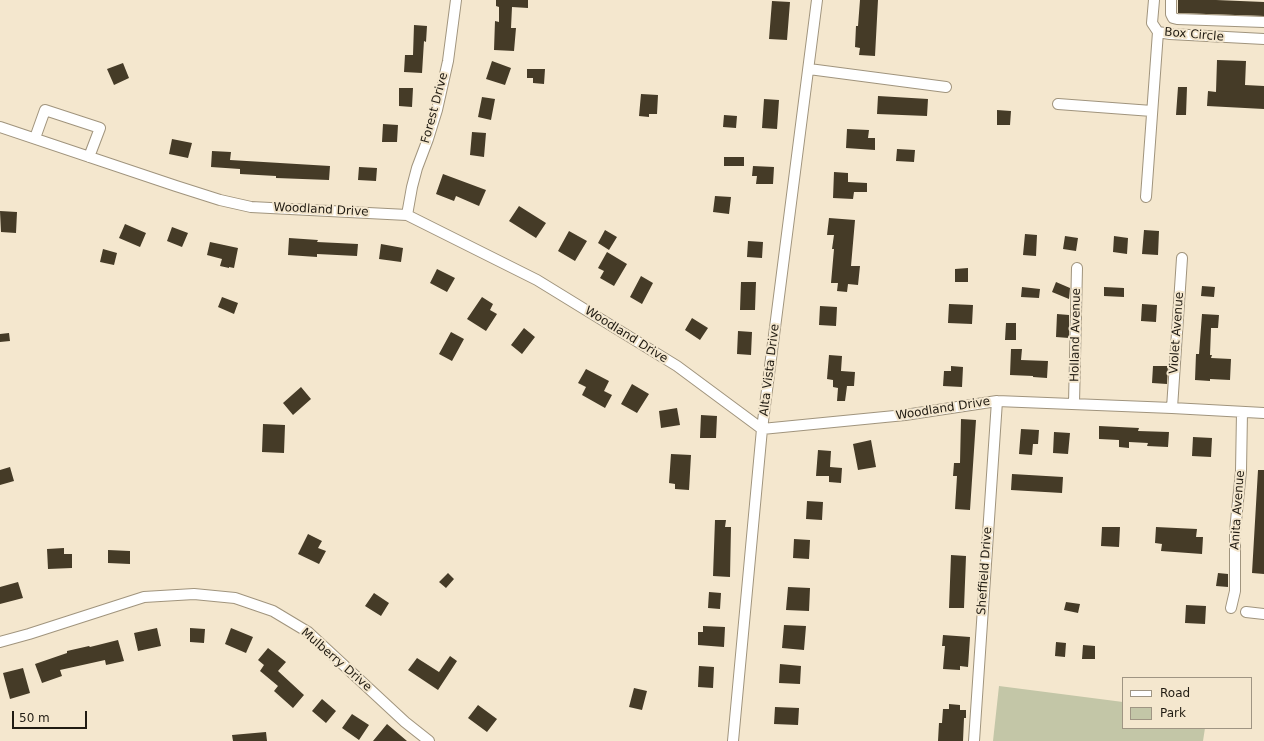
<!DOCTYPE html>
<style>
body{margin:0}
#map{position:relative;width:1264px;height:741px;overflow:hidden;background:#f4e7ce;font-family:"DejaVu Sans",sans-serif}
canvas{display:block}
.legend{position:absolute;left:1122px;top:677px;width:130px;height:52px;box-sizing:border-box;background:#f4e7ce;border:1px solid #9f9583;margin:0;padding:5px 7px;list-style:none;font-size:12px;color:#201b12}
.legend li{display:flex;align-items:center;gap:8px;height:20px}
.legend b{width:20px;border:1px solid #9f9583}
.scale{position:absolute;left:12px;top:711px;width:75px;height:18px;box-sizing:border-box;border:2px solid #201b12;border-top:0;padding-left:5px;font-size:12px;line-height:14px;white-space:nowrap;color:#201b12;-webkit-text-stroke:3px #f4e7ce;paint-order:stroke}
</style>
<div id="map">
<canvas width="1264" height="741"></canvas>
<ul class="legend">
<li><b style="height:5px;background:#fff"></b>Road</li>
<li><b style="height:11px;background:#c3c6a7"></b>Park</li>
</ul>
<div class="scale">50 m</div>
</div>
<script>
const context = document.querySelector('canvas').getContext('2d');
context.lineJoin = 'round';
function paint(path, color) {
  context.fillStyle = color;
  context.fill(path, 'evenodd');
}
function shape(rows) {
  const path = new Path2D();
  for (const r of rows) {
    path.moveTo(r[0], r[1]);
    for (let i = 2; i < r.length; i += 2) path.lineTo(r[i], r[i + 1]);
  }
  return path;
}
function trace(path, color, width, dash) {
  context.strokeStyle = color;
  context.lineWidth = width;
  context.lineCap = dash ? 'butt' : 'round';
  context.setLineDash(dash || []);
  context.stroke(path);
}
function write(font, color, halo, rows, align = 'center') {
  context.font = font + ' "DejaVu Sans",sans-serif';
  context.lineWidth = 4;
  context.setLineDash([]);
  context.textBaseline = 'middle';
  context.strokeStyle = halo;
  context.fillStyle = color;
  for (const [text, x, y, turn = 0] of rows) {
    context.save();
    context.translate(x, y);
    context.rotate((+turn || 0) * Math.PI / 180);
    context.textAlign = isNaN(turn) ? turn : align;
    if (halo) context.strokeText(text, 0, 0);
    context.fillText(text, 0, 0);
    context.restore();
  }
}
const green = shape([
 [999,686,1123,702,1123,728,1205,728,1203,741,993,741]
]);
const building = shape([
 [496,0,528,0,528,8,512,7,511,28,516,28,514,51,494,50,495,21,499,22,499,7,496,6],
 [860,0,878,0,875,56,859,55,860,48,855,47,856,26,858,26],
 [1178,0,1216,0,1264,2,1264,16,1178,13],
 [772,1,790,2,787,40,769,39],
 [414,25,427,26,426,42,424,41,422,73,404,72,405,55,413,55],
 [1217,60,1246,61,1245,85,1264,86,1264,109,1207,106,1208,91,1216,92],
 [492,61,511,68,505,85,486,79],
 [123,63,129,78,114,85,107,69],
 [527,69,545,69,544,84,533,83,533,78,527,78],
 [1178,87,1187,87,1186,115,1176,115],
 [399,88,413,88,412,107,399,106],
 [641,94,658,95,657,114,649,114,649,117,639,116],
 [878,96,928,99,927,116,877,114],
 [482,97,495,99,491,120,478,117],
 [764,99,779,100,777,129,762,128],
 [997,110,1011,111,1010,125,997,125],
 [724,115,737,116,736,128,723,127],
 [383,124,398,125,397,142,382,142],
 [847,129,869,130,868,138,875,138,875,150,846,148],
 [472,132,486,133,484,157,470,155],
 [172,139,192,143,188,158,169,154],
 [897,149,915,150,914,162,896,161],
 [212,151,231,152,230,160,330,166,329,180,276,178,276,176,240,174,240,169,211,167],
 [724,157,744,157,744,166,724,166],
 [753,166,774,167,773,184,756,184,757,176,752,176],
 [359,167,377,168,376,181,358,180],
 [834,172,848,173,848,182,867,183,867,192,854,192,853,199,833,198],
 [443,174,486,190,479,206,456,196,454,201,436,194],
 [715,196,731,197,729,214,713,212],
 [519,206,546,223,536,238,509,221],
 [0,211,17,212,16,233,1,232],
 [829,218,855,220,851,266,860,266,858,285,848,284,847,292,837,291,838,283,831,283,834,249,832,249,834,235,827,235],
 [125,224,146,233,140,247,119,238],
 [172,227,188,233,182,247,167,241],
 [605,230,617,237,609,250,598,243],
 [1144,230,1159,231,1158,255,1142,254],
 [569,231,587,241,575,261,558,251],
 [1025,234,1037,235,1036,256,1023,255],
 [1065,236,1078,238,1076,251,1063,249],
 [1114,236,1128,238,1127,254,1113,252],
 [289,238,318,240,317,242,358,244,357,256,317,254,317,257,288,255],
 [748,241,763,242,762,258,747,257],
 [210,242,238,248,234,268,229,267,229,268,220,266,222,259,207,255],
 [381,244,403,248,401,262,379,259],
 [103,249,117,253,114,265,100,262],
 [607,252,627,264,614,286,600,278,604,271,598,268],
 [968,268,968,282,955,282,955,269],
 [437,269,455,278,447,292,430,283],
 [641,276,653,283,642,304,630,297],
 [741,282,756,282,755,310,740,310],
 [1056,282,1070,288,1069,299,1052,292],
 [1202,286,1215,287,1214,297,1201,296],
 [1022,287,1040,289,1039,298,1021,297],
 [1104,287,1124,288,1124,297,1104,296],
 [222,297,238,303,234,314,218,307],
 [482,297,493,304,490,310,497,314,486,331,467,319],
 [949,304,973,305,972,324,948,323],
 [1142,304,1157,305,1156,322,1141,321],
 [820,306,837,307,836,326,819,325],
 [1057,314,1069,315,1069,338,1056,337],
 [1202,314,1219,315,1218,328,1211,328,1210,355,1212,355,1211,358,1231,359,1230,380,1210,379,1210,381,1195,380,1196,354,1199,354],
 [692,318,708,328,700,340,685,330],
 [1006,323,1016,323,1016,340,1005,340],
 [524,328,535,337,522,354,511,345],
 [738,331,752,332,751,355,737,354],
 [451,332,464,339,452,361,439,354],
 [9,333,10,341,0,342,0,334],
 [1011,349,1022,349,1021,360,1048,361,1047,378,1033,377,1033,376,1010,375],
 [829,355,842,356,841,371,855,372,854,386,847,386,845,401,837,401,838,388,833,387,833,380,827,379],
 [951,366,963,367,962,387,943,386,944,371,951,371],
 [1153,366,1168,366,1167,384,1152,383],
 [586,369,609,381,604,391,612,395,605,408,582,395,586,387,578,383],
 [632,384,649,394,637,413,621,404],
 [301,387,311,399,293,415,283,403],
 [677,408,680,425,661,428,659,411],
 [701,415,717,416,716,438,700,438],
 [961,419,976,420,970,510,955,509,957,476,953,476,954,463,960,463],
 [263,424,285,425,284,453,262,452],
 [1099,426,1139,428,1138,431,1169,432,1168,447,1147,446,1148,443,1129,442,1129,448,1119,447,1119,440,1099,439],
 [1021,429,1039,430,1038,444,1033,444,1032,455,1019,454],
 [1054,432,1070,433,1068,454,1053,453],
 [1193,437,1212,438,1211,457,1192,456],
 [871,440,876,467,858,470,853,444],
 [818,450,831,451,830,467,842,468,841,483,829,482,829,476,816,476],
 [671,454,691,455,689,490,675,489,675,484,669,483],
 [10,467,14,481,0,485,0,470],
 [1258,470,1264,470,1264,574,1252,573],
 [1012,474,1063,477,1062,493,1011,490],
 [807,501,823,502,822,520,806,519],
 [715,520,726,520,725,527,731,527,730,577,713,576],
 [1102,527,1120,527,1119,547,1101,546],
 [1156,527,1197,529,1196,537,1203,537,1202,554,1161,551,1162,544,1155,543],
 [308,534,322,541,318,548,326,551,319,564,298,554],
 [794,539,810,540,809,559,793,558],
 [64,548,64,554,72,554,72,568,48,569,47,549],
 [108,550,130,551,130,564,108,563],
 [951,555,966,556,964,608,949,608],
 [448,573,454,579,446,588,439,582],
 [1218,573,1228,574,1228,587,1216,586],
 [18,582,23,598,0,604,0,587],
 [788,587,810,588,809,611,786,610],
 [709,592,721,593,720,609,708,608],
 [374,593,389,603,381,616,365,606],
 [1066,602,1080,604,1078,613,1064,610],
 [1186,605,1206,606,1205,624,1185,623],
 [784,625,806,626,804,650,782,648],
 [703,626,725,627,724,647,698,645,698,632,703,632],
 [157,628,161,646,138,651,134,633],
 [190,628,205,629,204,643,190,642],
 [231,628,253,637,246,653,225,644],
 [943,635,970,637,968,667,960,666,960,670,943,669,945,646,942,646],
 [118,640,124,661,106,665,105,660,60,670,62,676,42,683,35,664,67,653,67,651,89,646,90,647],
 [1056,642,1066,643,1065,657,1055,656],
 [1083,645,1095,646,1095,659,1082,659],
 [268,648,286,662,278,671,304,695,293,708,274,691,278,686,260,671,264,665,258,660],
 [450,656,457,661,438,690,408,670,417,658,439,672],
 [780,664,801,666,800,684,779,683],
 [699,666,714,667,713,688,698,687],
 [23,668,30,693,10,699,3,673],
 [634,688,647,691,642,710,629,707],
 [322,699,336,711,326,723,312,711],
 [949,704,960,705,960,710,966,710,966,718,964,718,963,741,938,741,939,723,942,723,943,709,949,709],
 [478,705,497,719,487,732,468,718],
 [775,707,799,708,798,725,774,724],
 [352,714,369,725,359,740,342,728],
 [387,724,407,741,373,741],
 [266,732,267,741,233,741,232,735]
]);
const minor = shape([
 [1154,0,1152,23,1158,32,1170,34,1264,39],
 [1171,0,1171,14,1173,18,1177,19,1264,22],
 [809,69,946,87],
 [1058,104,1152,111],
 [0,127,176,186,220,200,251,207,407,215,537,280,677,366,762,429,905,415,997,401,1172,408,1264,413],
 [35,138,45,110,100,128,89,157],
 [1146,197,1158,32],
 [407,215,412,187,417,168,428,139,437,110,448,61,456,0],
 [1074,403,1077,268],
 [1172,408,1182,258],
 [1231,608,1235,591,1235,531,1241,471,1242,412],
 [1246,612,1264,614],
 [0,642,29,634,144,597,194,594,235,598,273,611,308,632,405,722,429,741],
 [733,741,762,429,817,0],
 [974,741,997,401]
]);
const streetNames = [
 ["Box Circle",1194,35,5],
 ["Forest Drive",435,108,-75],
 ["Woodland Drive",321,210,3],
 ["Violet Avenue",1177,333,-86],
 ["Woodland Drive",626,335,32],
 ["Holland Avenue",1076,335,-89],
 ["Alta Vista Drive",770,370,-83],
 ["Woodland Drive",943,409,-9],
 ["Anita Avenue",1238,510,-86],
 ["Sheffield Drive",985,571,-86],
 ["Mulberry Drive",336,660,41]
];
paint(green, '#c3c6a7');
paint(building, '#453b27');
trace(minor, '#a0947d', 12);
trace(minor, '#fff', 10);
write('12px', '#201b12', '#f4e7ce', streetNames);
</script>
